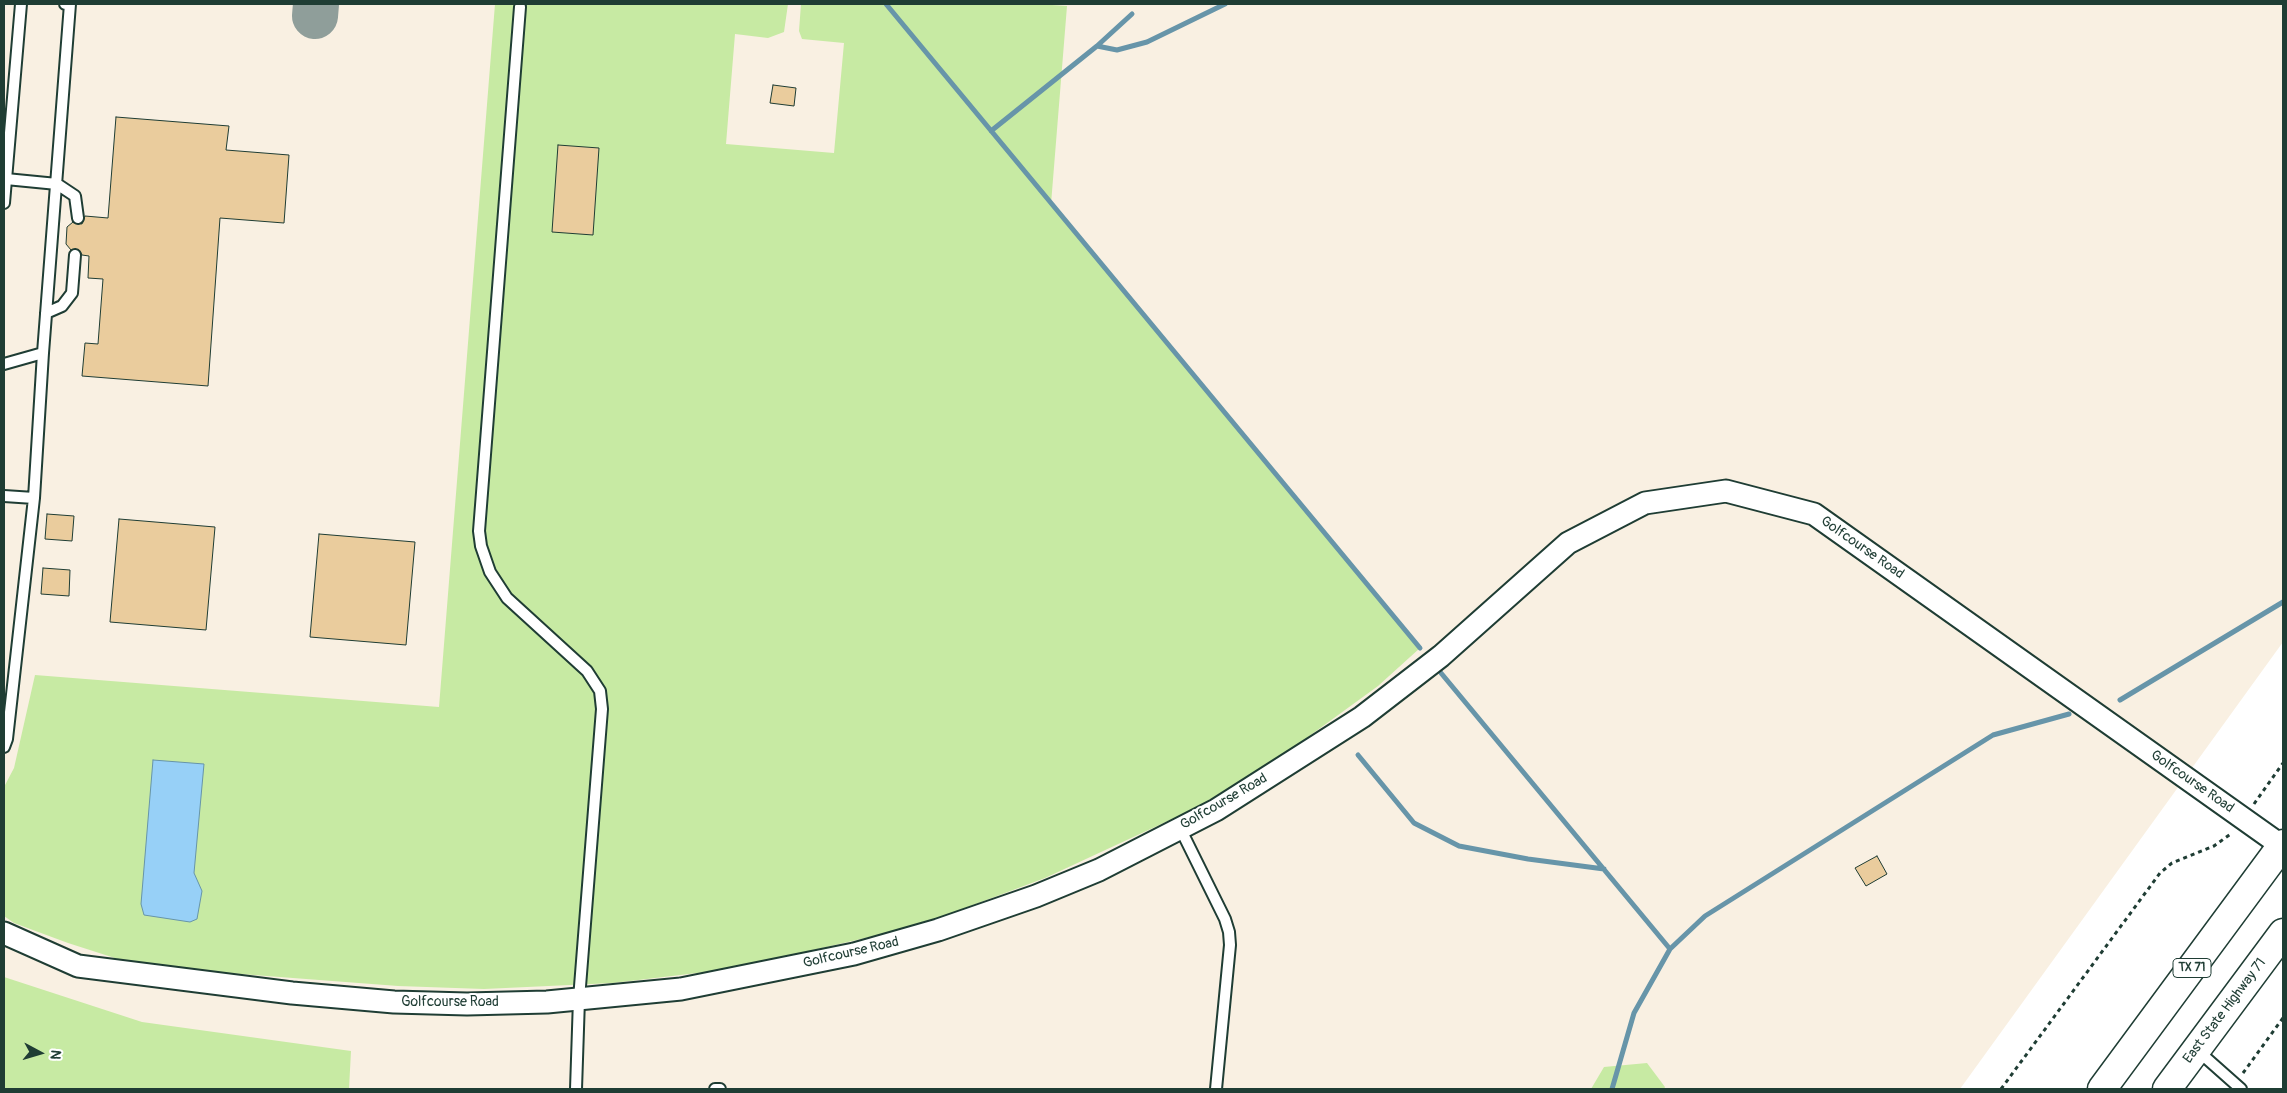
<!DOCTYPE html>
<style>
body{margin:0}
#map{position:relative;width:2287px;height:1093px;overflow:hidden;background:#fff;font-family:Pangolin,sans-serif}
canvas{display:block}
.frame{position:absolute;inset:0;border:5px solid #1f3d34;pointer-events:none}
.north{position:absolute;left:15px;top:1028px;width:50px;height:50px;-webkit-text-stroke:4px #fff;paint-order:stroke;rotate:96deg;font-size:14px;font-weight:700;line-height:20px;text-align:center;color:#1f3d34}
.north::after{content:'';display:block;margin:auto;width:18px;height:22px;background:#1f3d34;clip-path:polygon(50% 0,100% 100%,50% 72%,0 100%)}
</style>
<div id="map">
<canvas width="2287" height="1093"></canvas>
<div class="frame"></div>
<div class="north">N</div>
</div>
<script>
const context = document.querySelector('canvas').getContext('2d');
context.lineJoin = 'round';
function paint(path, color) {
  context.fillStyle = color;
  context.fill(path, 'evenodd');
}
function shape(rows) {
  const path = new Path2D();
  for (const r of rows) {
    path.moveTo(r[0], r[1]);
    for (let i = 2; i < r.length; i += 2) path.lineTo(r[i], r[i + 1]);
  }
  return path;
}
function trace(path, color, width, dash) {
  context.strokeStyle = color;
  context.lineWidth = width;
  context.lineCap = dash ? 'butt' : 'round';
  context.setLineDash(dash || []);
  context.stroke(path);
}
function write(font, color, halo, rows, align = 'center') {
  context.font = font + ' Pangolin,sans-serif';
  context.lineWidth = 4;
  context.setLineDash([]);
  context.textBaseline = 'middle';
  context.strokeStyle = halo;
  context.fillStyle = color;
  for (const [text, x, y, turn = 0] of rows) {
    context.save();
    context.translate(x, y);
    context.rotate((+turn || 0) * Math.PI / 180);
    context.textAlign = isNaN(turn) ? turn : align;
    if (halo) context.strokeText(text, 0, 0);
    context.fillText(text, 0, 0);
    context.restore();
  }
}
const built = shape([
 [4,4,2283,4,2283,642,1960,1089,4,1089]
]);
const green = shape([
 [495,4,788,4,784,32,768,38,735,34,726,144,834,153,844,43,802,39,799,31,801,4,1037,4,1067,6,1051,204,1420,648,1378,686,1301,742,1198,807,1045,878,917,926,731,969,613,983,484,989,398,986,201,971,121,960,68,943,14,923,4,916,4,787,14,768,35,675,439,707],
 [4,977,142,1022,351,1051,349,1089,4,1089],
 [1647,1063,1665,1087,1664,1089,1591,1089,1604,1067]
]);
const water = shape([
 [153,760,204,764,194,873,202,891,197,919,190,922,144,915,141,904,153,760]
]);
const stream = shape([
 [886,4,1420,648],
 [1097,46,1132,14],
 [991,131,1097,46,1117,50,1147,42,1225,4],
 [1441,673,1670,949],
 [2120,700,2283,602],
 [1358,755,1414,823,1459,846,1528,859,1604,869],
 [1612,1089,1634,1013,1670,949,1705,916,1993,735,2069,714]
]);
const taxiway = shape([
 [315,16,316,4]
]);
const building = shape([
 [773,85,796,88,794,106,770,103,773,85],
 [116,117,229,126,226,150,289,155,284,223,220,218,208,386,82,376,85,343,98,344,103,279,88,278,89,256,82,255,79,250,71,250,66,244,67,227,73,222,82,224,85,216,108,218,116,117],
 [558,145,599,148,593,235,552,232,558,145],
 [47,514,74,516,72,541,45,539,47,514],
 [119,519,215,527,206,630,110,622,119,519],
 [319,534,415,542,406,645,310,637,319,534],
 [43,568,70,570,69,596,41,594,43,568],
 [1877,856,1887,874,1866,886,1855,868,1877,856]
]);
const path = shape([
 [2254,804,2283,763],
 [2243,1073,2283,1018],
 [2001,1089,2160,873,2172,863,2214,846,2232,833]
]);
const service = shape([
 [520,7,479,531,481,546,490,572,507,598,587,671,600,691,602,709,579,999,576,1089],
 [6,179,57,184,75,196,78,218],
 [4,203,21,4],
 [46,313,62,306,72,293,75,255],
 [4,364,43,353,70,4,65,4],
 [4,496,34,498,43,353],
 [4,747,7,739,34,498],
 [1180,828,1225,919,1229,932,1230,945,1216,1089],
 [2197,1050,2241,1089],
 [715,1089,720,1089]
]);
const minor = shape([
 [4,933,78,966,292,993,394,1002,467,1004,547,1002,681,989,854,954,938,930,1036,896,1099,870,1216,810,1362,717,1441,656,1568,543,1645,503,1726,491,1814,514,2282,846]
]);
const trunk = shape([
 [2102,1089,2283,844],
 [2167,1089,2283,933]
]);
const shields = [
 [2192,968,38]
];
const shieldNames = [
 ["TX 71",2192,968]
];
const streetNames = [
 ["Golfcourse Road",1862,548,35],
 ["Golfcourse Road",2192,782,35],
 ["Golfcourse Road",1224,802,-30],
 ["Golfcourse Road",851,953,-13],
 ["Golfcourse Road",450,1002],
 ["East State Highway 71",2225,1011,-53]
];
paint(built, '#f9f0e2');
paint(green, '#c7eaa3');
paint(water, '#97d0f7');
trace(water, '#6795a9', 1);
trace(stream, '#6795a9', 5);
trace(taxiway, '#8f9e9a', 46);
paint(building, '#eacc9d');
trace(building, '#1f3d34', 1);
trace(service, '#1f3d34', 14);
trace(minor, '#1f3d34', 25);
trace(trunk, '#1f3d34', 31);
trace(path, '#1f3d34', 3, [4, 4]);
trace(service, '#fff', 10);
trace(minor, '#fff', 21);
trace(trunk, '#fff', 28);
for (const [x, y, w] of shields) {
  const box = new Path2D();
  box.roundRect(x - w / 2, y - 9.5, w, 19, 4);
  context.fillStyle = '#fff';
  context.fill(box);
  trace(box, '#1f3d34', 1);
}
write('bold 12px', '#1f3d34', null, shieldNames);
write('14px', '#1f3d34', '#fff', streetNames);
</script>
